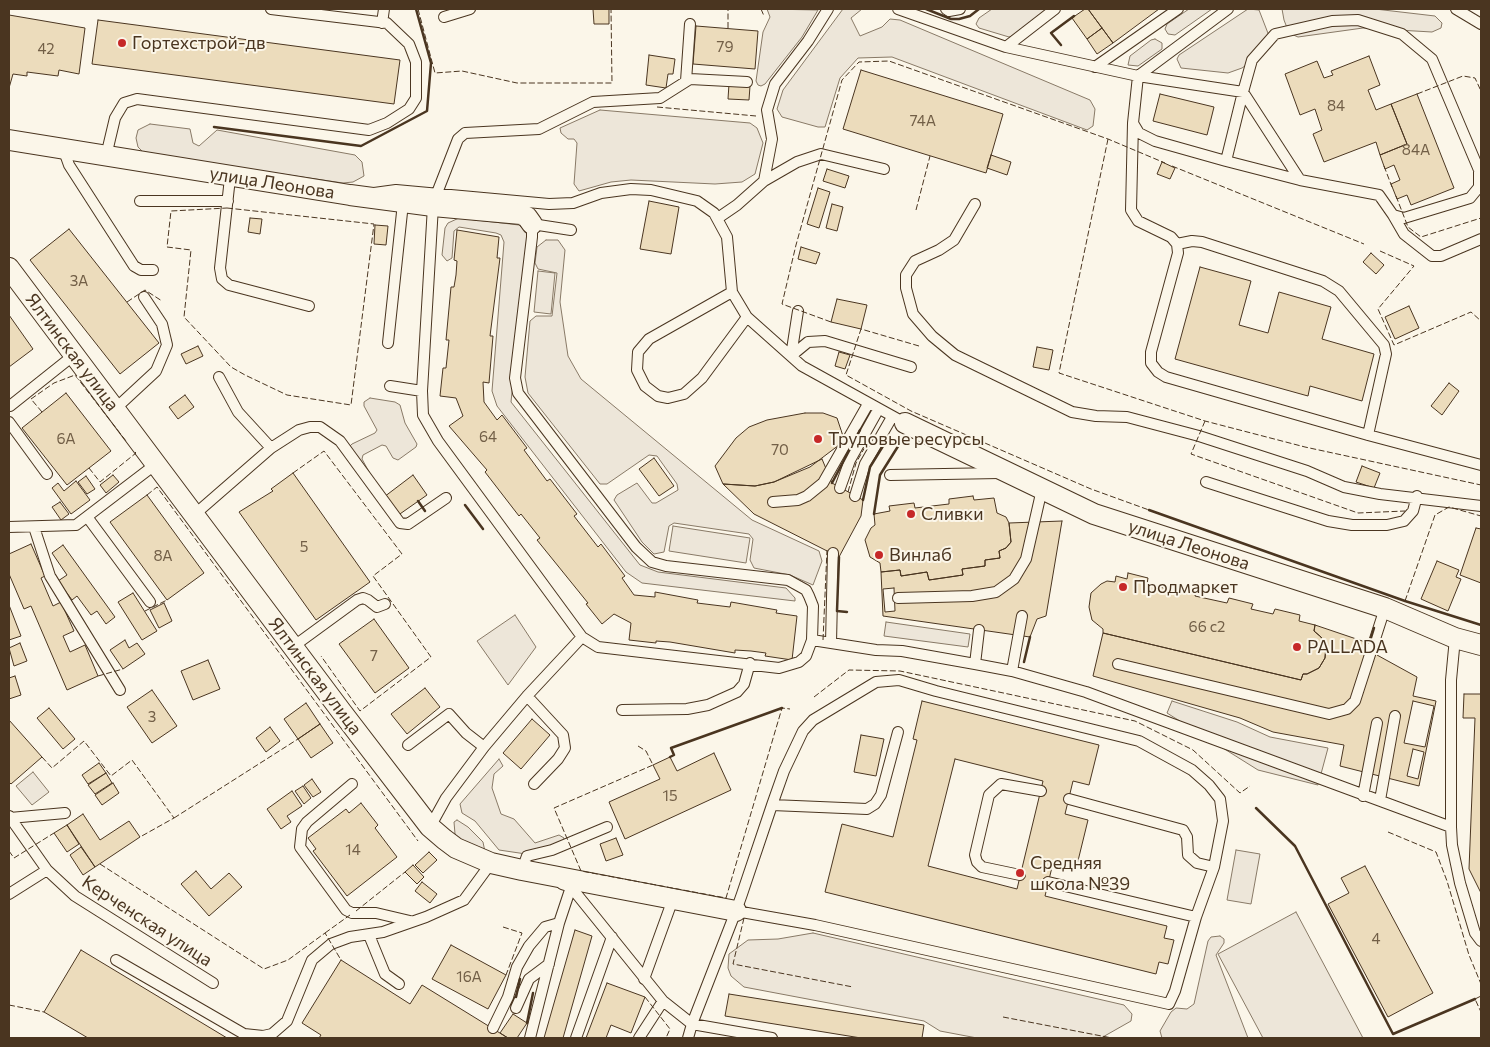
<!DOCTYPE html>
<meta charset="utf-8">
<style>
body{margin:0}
#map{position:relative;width:1490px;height:1047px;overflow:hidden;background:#fbf6e9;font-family:Commissioner,sans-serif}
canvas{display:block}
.frame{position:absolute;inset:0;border:10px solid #4a3520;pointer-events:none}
</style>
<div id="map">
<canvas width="1490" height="1047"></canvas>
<div class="frame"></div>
</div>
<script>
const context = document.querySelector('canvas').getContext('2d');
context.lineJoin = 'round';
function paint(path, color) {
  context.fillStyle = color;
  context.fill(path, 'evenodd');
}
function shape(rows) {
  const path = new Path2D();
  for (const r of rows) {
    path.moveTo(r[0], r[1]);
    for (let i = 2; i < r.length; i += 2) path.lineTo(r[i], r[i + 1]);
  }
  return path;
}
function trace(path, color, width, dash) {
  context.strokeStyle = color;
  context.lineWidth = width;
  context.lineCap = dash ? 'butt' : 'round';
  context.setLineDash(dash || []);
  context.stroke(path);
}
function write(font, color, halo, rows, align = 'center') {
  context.font = font + ' Commissioner,sans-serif';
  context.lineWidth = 4;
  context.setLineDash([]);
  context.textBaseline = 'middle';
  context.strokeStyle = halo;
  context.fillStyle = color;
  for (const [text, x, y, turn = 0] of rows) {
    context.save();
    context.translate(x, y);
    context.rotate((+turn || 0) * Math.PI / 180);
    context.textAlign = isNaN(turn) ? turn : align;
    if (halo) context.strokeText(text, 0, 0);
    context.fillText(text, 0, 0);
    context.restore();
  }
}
const green = shape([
 [767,9,818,10,802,37,765,84,761,86,758,85,756,81,763,32,770,17,767,9],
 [843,9,862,9,851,18,860,36,882,27,890,19,900,20,1090,100,1095,109,1093,126,1087,130,892,57,858,58,840,78,825,127,818,127,782,117,777,109,783,90,843,9],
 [992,9,1047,9,1015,35,1009,37,979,28,976,24,979,18,992,9],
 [1189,9,1212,9,1175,35,1168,34,1165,29,1167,24,1189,9],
 [1248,9,1259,10,1271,41,1270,48,1267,51,1242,68,1228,73,1181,68,1177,59,1179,55,1248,9],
 [1282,9,1375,9,1435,16,1442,23,1441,28,1432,32,1363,28,1298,37,1289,33,1284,20,1282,9],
 [1155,39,1162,43,1162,49,1138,66,1128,65,1130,56,1151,40,1155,39],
 [600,110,750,123,757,128,763,143,755,174,742,182,715,184,631,180,611,182,579,191,574,184,577,143,574,139,568,139,561,133,560,128,600,110],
 [150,124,190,129,193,143,199,146,217,130,355,155,362,162,364,176,353,182,343,183,145,154,138,147,136,138,138,130,150,124],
 [459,218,519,225,528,234,511,402,640,565,658,572,786,588,795,598,795,601,642,583,626,572,497,406,492,391,504,242,501,235,496,233,459,227,454,231,452,258,447,261,442,255,445,228,448,223,459,218],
 [546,240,558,240,565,250,560,302,568,356,581,379,752,520,819,551,822,561,813,585,790,575,754,568,750,560,753,539,749,534,674,523,669,526,664,552,654,554,642,542,614,500,617,495,637,483,652,503,656,503,678,490,677,484,657,456,649,455,607,484,600,484,528,393,525,377,530,321,536,316,552,316,557,273,538,269,535,263,537,247,546,240],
 [538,271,555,273,551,314,534,312,538,271],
 [370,398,395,402,400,405,405,423,417,444,416,447,398,460,393,458,386,446,382,445,363,455,362,459,373,479,349,447,352,444,375,433,377,430,364,406,364,402,370,398],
 [673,526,750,538,746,563,669,551,673,526],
 [515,615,536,647,508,685,477,641,515,615],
 [886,622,970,634,968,647,884,636,886,622],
 [1172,701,1237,722,1270,737,1328,748,1318,785,1258,770,1167,713,1172,701],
 [499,759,503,766,494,774,492,788,501,814,514,819,535,843,559,835,564,838,563,842,526,854,499,850,475,821,462,813,460,804,499,759],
 [33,772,49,792,32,805,16,786,33,772],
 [457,820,468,827,483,842,485,852,460,843,455,834,454,822,457,820],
 [1236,850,1260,854,1251,904,1227,900,1236,850],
 [1296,912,1363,1038,1263,1038,1218,954,1296,912],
 [813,933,1124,1005,1132,1014,1131,1021,1101,1038,977,1038,940,1031,924,1021,744,987,731,976,728,968,729,954,748,940,778,939,813,933],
 [1220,936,1224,939,1224,943,1216,955,1248,1038,1162,1038,1160,1031,1171,1012,1176,1008,1187,1009,1194,1004,1208,941,1211,937,1220,936]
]);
const building = shape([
 [593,9,609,9,609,24,594,24,593,9],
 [1085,9,1088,9,1102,28,1087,39,1072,18,1085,9],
 [1088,9,1159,9,1113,43,1088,9],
 [9,15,85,28,79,74,59,70,58,76,27,72,27,76,13,74,9,88,9,15],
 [98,20,400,60,394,104,92,64,98,20],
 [696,26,758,31,755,69,693,64,696,26],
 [1102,28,1113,43,1097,54,1087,39,1102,28],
 [649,55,675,59,673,74,668,74,666,88,646,85,649,55],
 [1369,56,1380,85,1368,90,1376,110,1391,104,1407,144,1380,155,1376,142,1324,162,1313,134,1322,130,1315,109,1300,115,1285,74,1317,61,1324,78,1333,75,1331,71,1369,56],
 [861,70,1003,114,986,173,843,129,861,70],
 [729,84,750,86,749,100,728,99,729,84],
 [1160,94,1214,107,1207,135,1153,121,1160,94],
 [1417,94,1454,188,1411,205,1407,195,1397,199,1391,184,1400,180,1394,165,1385,169,1380,155,1407,144,1391,104,1417,94],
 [991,155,1011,162,1007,175,987,168,991,155],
 [1162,162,1175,168,1170,179,1157,174,1162,162],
 [827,169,849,176,845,188,823,181,827,169],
 [818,188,830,192,819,228,807,224,818,188],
 [649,201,679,207,671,254,640,249,649,201],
 [832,204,843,207,837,231,826,228,832,204],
 [250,218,262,219,260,234,248,232,250,218],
 [375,225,388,226,386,245,374,244,375,225],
 [69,229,159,343,120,374,30,260,69,229],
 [457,230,499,237,497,258,500,258,490,336,493,336,489,383,483,382,484,402,497,420,502,415,527,448,524,450,547,481,550,479,577,514,574,516,598,547,601,544,625,576,622,578,634,595,655,597,655,592,698,600,697,603,730,607,731,602,777,610,776,613,797,616,792,660,765,656,766,653,751,651,735,650,735,653,670,642,656,641,656,643,629,640,631,623,614,614,602,624,586,604,588,603,537,540,540,538,521,514,519,516,485,472,487,470,449,426,463,416,456,398,440,396,443,368,446,368,449,340,446,340,451,287,454,287,456,275,457,261,454,260,457,230],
 [801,247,820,253,816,264,798,259,801,247],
 [1371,253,1384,265,1376,274,1363,262,1371,253],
 [1200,267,1251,281,1239,325,1268,333,1279,292,1331,307,1322,339,1374,354,1362,401,1310,386,1308,396,1175,359,1200,267],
 [837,299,867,305,861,329,831,322,837,299],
 [1409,306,1419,328,1395,339,1385,317,1409,306],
 [9,315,33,349,9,367,9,315],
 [198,346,203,356,186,364,181,354,198,346],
 [1037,347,1053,350,1049,370,1033,367,1037,347],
 [839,352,850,355,845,369,835,366,839,352],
 [1449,383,1459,391,1442,415,1431,406,1449,383],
 [66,393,111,451,67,485,22,428,66,393],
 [185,395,194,407,178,419,169,407,185,395],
 [805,413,823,413,837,418,843,436,839,445,810,467,774,482,755,486,723,484,715,466,736,438,749,427,767,420,805,413],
 [654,458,674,486,659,496,639,469,654,458],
 [822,459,832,483,863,500,861,516,839,557,754,514,723,484,755,486,774,482,822,459],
 [1362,466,1380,473,1374,488,1356,482,1362,466],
 [293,473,370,582,316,620,239,512,273,491,271,489,293,473],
 [113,475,119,482,106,493,100,485,113,475],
 [413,475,427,495,397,516,384,497,413,475],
 [86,476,95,489,87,494,78,482,86,476],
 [76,481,90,500,71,514,52,488,58,483,64,491,76,481],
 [147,495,204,573,167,600,110,522,147,495],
 [973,496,974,500,994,498,997,513,1006,517,1009,523,1011,542,1006,548,999,551,1000,558,985,560,985,566,962,569,963,575,929,580,927,572,901,576,900,570,881,572,880,563,870,557,865,540,871,528,875,525,874,514,890,511,889,506,914,503,915,508,949,504,949,499,973,496],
 [60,502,69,514,61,520,52,507,60,502],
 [1062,521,1046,616,1037,619,1030,637,883,616,881,572,900,570,901,576,927,572,929,580,963,575,962,569,985,566,985,560,1000,558,999,551,1006,548,1011,542,1009,523,1062,521],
 [1476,528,1481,529,1481,583,1460,575,1476,528],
 [31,544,45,576,41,578,53,606,61,602,74,631,63,636,70,652,85,645,98,676,67,690,31,606,24,609,9,574,9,554,31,544],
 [63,545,115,617,106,624,97,611,91,615,77,596,72,600,58,581,67,575,52,553,63,545],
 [1437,561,1459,570,1456,577,1461,579,1448,611,1421,599,1437,561],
 [1128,573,1148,578,1147,584,1172,590,1174,584,1196,590,1195,596,1227,603,1229,598,1253,604,1251,609,1273,614,1275,609,1300,615,1299,621,1315,625,1314,631,1321,637,1326,646,1325,658,1319,668,1307,674,1303,674,1301,680,1103,633,1103,629,1092,620,1089,607,1091,593,1101,584,1107,581,1115,582,1116,576,1127,579,1128,573],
 [894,588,895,611,885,612,883,589,894,588],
 [133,593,157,631,142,640,118,602,133,593],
 [164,603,172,621,159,628,150,610,164,603],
 [9,605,21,636,9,640,9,605],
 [374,619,409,668,375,693,339,644,374,619],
 [1315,625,1380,647,1377,655,1417,677,1413,696,1436,701,1419,786,1340,766,1344,745,1273,732,1240,718,1093,676,1103,633,1301,680,1303,674,1307,674,1319,668,1325,658,1326,646,1321,637,1314,631,1315,625],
 [125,640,129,648,137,643,145,654,123,669,110,650,125,640],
 [20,643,27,661,14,666,9,648,20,643],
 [208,660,220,689,193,700,181,671,208,660],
 [15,676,21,695,9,699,9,678,15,676],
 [425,688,440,707,407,734,391,714,425,688],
 [152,690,177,726,152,743,127,707,152,690],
 [1464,694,1481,694,1481,893,1469,869,1475,718,1463,718,1464,694],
 [922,701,1099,745,1089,785,1073,781,1065,814,1088,820,1076,869,1053,863,1045,896,1167,926,1164,938,1174,940,1168,964,1159,962,1156,974,825,892,842,824,893,837,917,740,913,739,922,701],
 [955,759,1043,781,1017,889,928,866,955,759],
 [1413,701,1434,706,1425,747,1404,743,1413,701],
 [306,703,320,724,298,739,284,719,306,703],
 [49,708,75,739,63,749,37,718,49,708],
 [532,719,550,735,521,769,503,753,532,719],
 [9,720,42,757,11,784,9,782,9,720],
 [320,724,333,743,311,758,298,739,320,724],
 [270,727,280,741,266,752,256,738,270,727],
 [861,735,884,739,876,776,854,772,861,735],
 [1413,749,1424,752,1418,779,1407,776,1413,749],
 [714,753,731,790,625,839,609,802,660,779,653,765,670,757,677,771,714,753],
 [99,763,106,773,88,784,82,775,99,763],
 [106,773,112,783,95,794,88,785,106,773],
 [312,779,321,792,313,797,304,785,312,779],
 [113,783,119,793,102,805,95,795,113,783],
 [303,786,311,798,304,804,295,791,303,786],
 [292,791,302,806,287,816,291,822,281,829,267,809,292,791],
 [361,803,378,825,375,828,397,857,347,896,313,851,316,849,308,838,346,809,349,813,361,803],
 [83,814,100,840,129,821,140,837,95,867,67,825,83,814],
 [67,825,79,844,67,852,54,833,67,825],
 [616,838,623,855,606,861,600,844,616,838],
 [81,847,95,867,83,875,70,855,81,847],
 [429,852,437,860,423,873,415,865,429,852],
 [413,865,424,877,417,884,405,872,413,865],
 [1365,866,1433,993,1388,1017,1328,904,1349,893,1341,878,1365,866],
 [196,871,211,889,229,873,242,887,209,916,181,884,196,871],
 [422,882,437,894,430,903,415,891,422,882],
 [575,930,592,936,563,1038,544,1038,575,930],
 [451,945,506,975,488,1009,432,979,451,945],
 [81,950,227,1038,88,1038,44,1012,81,950],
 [341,960,410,1004,422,985,508,1038,319,1038,321,1035,302,1023,341,960],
 [607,983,645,997,631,1033,611,1025,606,1038,586,1038,607,983],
 [729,994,924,1025,922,1038,861,1038,725,1016,729,994],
 [513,1014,527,1023,517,1038,508,1038,500,1033,513,1014]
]);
const service = shape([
 [898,9,1006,47,1138,76,1228,9],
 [946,9,949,11,960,9],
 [1456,9,1481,24],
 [444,17,470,9],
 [382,23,384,9],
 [1006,47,1055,9],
 [1095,67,1178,9],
 [686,81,690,24],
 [1133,123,1131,210,1138,221,1171,237,1177,244,1178,253,1151,352,1151,363,1158,372,1166,377,1368,435,1481,465],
 [64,151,69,165,134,266,141,270,153,270],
 [106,156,115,118,124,103,137,99,369,130,387,123,409,109,416,98,416,62,409,44,387,23,271,9],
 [1226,161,1300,180,1379,195,1393,215,1404,218,1470,198,1479,187,1479,170,1432,59,1402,34,1358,20,1332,21,1275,34,1252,60,1243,92,1226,161,1155,141,1139,133,1133,123,1138,76,1243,92,1300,180],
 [230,178,220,268,222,279,229,285,309,306],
 [764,181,797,162,821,154,884,169],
 [374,193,396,190,549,204,573,203,601,193,631,189,651,190,697,201,714,213,727,237,732,292,747,317,802,366,905,423],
 [437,193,458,139,465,133,539,129,593,102,660,98,690,79,747,82],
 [140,201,228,201],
 [975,204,954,240,939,250,915,261,906,275,906,288,913,314,932,336,955,355,1072,412,1096,416,1127,417,1199,436,1307,471,1344,487,1380,494,1481,506],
 [433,206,422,391,423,415,438,441,582,637],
 [1393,215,1404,234,1432,256,1441,256,1481,239],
 [718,218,737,205,764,181,772,139,767,110,775,84,808,41,828,9],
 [1177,244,1192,241,1202,242,1323,281,1339,291,1384,345,1386,354,1368,435],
 [732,292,649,339,638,352,637,370,645,386,658,396,668,398,684,394,702,378,747,317],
 [388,343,403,203],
 [791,356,808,342,825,341,911,367],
 [791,356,798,311],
 [219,377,238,412,271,448],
 [390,386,422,391],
 [10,406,74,355],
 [115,409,156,371,167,345,162,324,144,297],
 [9,422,47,474],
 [890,475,999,473],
 [1206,482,1328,521,1352,525,1387,525,1404,521,1413,511,1417,496],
 [840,488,850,460,878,410],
 [855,496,865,464,892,417],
 [773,502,798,500,807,496,823,483,868,404],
 [194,515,271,448,299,430,310,427,320,427,340,441,400,523,408,524,446,498],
 [88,518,150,602],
 [9,527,76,525,156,464],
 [34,527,50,576,120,690],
 [898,598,972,596,996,592,1014,579,1026,559,1042,489],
 [812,640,876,650,902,651,975,664,1012,671,1086,692,1451,827,1451,680,1455,638],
 [831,643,833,553],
 [294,646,357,600,363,598,368,600,377,607,385,604],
 [975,664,979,630],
 [1118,664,1329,714,1347,709,1355,701,1385,608],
 [1012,671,1022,616],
 [527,696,563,735,565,748,558,759,534,784],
 [622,710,687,709,708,705,737,692,744,684,750,663],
 [408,745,449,714,466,733,484,747],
 [352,784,307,822,302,829,300,847,346,910,352,913,376,913,410,921],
 [1363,796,1377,723],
 [1069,799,1183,830,1187,837,1188,855,1197,863,1214,867],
 [1380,800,1395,716],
 [772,805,867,809,875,804,881,795,898,732],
 [9,816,47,870,75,896,213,983],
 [10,818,65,813],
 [430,827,446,798,484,747,527,696,582,637,598,647,779,668,799,662,806,656,812,640,813,606,809,596,806,590,788,580,666,566,652,562,636,547,518,393,515,378,532,237,532,224,571,230],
 [1451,827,1452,845,1460,883,1475,933,1481,941],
 [525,871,522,870,527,856,552,850,607,827],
 [1020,875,982,867,977,862,975,855,989,795,1001,784,1041,791],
 [1048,882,1196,917],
 [562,884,571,887,663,1001,692,1024,772,1038],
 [9,894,47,870],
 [369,935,385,974,399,984],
 [116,960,244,1034,263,1036,272,1034,287,1021,312,960,331,944,350,937,383,932,426,917,464,900,491,863],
 [644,979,673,899],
 [516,1008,529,979,549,964],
 [493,1028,508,997,517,967,529,946,545,927,559,923],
 [530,1038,559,923,571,887],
 [576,1038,612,937],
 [639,1038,663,1001],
 [688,1038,692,1024,734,916,736,911,742,894,772,805,784,771,803,731,813,720,876,682,899,680,936,691,1139,741,1192,770,1209,785,1220,799,1223,821,1214,867,1196,917,1175,991,1169,1004,815,925,736,911]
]);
const minor = shape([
 [9,140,350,195,433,206,521,214,527,217,532,224],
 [9,268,341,711,430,827,444,839,456,848,491,863,522,870,736,911],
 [905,423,1094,514,1385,608,1455,638,1481,645]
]);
const fence = shape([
 [418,9,435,73,462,71,517,83,612,83,611,9],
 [761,9,764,16],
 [728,28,728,9],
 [1417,94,1463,76,1475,78,1481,91],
 [657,107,756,116],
 [1108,139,1059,373,1205,421,1305,447,1481,485],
 [1172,166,1364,244],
 [1384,166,1392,187],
 [1396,196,1408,227,1421,237,1481,218],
 [227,208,374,224,351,405,287,395,245,375,231,367,184,317,191,250,167,247,171,211,227,208],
 [916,210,930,156],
 [1380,251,1414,266,1378,309,1394,345,1471,312,1481,321],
 [127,302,145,290,162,301],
 [831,322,782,304,796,245,842,80,859,62,889,61,1108,139,1165,163],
 [919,346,861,329,846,375,911,411,1091,489,1149,510],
 [42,412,31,399,54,383,75,375,126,441],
 [1205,421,1191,454,1358,513,1405,511],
 [89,468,100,482,136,453,134,451],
 [293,473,324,451,402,554,373,576,431,657,360,711,321,656],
 [848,492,856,463,870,438],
 [147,495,157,487,418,841],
 [1405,601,1435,515,1449,507,1481,516],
 [145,611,167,600],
 [823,640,827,550],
 [98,676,123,669],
 [814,697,849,670,900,671,1135,721,1193,750,1240,793,1250,786],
 [638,746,646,751,653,765,554,808,581,871,726,898,782,708,790,709],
 [42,757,52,768,84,741,111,776,132,760,174,818,140,837],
 [174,818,298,739],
 [1388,832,1436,852,1447,881,1469,955,1481,984],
 [9,851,14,858,54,833],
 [100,864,264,969,288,960,325,933,341,960],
 [356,911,405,872],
 [744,918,733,964,853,987],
 [503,927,522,933,506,975],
 [325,933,350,915],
 [1481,996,1475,999,1481,1012],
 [645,997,670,1029,666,1038],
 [9,1005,44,1012],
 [1003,1017,1112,1038]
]);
const wall = shape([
 [926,9,951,19,959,19,970,16,979,9],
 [1061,45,1051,33,1074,16],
 [214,127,361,146,427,111,431,63,416,9],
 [832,483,860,430],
 [863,500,870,467,883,446],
 [418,501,425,511],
 [465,505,483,529],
 [1149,510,1405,601,1481,625],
 [874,514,880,475,902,440],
 [839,557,837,611,847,612],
 [1365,641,1370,641,1374,628],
 [1024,662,1030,637],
 [670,757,674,755,671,748,782,708],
 [1256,808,1295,846,1393,1034,1475,999],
 [516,997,520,979],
 [527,1023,533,993]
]);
const markers = [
 [122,43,5,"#c62828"],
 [818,439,5,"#c62828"],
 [911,514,5,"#c62828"],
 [879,555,5,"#c62828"],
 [1123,587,5,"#c62828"],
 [1297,647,5,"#c62828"],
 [1020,873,5,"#c62828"]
];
const numberNames = [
 ["79",725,47],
 ["42",46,49],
 ["84",1336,106],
 ["74А",923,121],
 ["84А",1416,150],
 ["3А",79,281],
 ["64",488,437],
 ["6А",66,439],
 ["70",780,450],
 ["5",304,547],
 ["8А",163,556],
 ["66 с2",1207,627],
 ["7",374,656],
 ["3",152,717],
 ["15",670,796],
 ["14",353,850],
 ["4",1376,939],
 ["16А",469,977]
];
const poiNames = [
 ["Гортехстрой-дв",132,43],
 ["Трудовые ресурсы",828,439],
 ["Сливки",921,514],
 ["Винлаб",889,555],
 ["Продмаркет",1133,587],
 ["PALLADA",1307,647],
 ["Средняя",1030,863],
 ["школа №39",1030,884]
];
const streetNames = [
 ["улица Леонова",272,183,9],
 ["Ялтинская улица",72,352,53],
 ["улица Леонова",1189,545,18],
 ["Ялтинская улица",315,676,53],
 ["Керченская улица",147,921,33]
];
paint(green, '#ede6d9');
trace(green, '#887966', 1);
paint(building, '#ecdcbc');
trace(building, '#4a3520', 1);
trace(service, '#4a3520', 12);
trace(minor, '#4a3520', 22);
trace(service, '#fbf6e9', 10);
trace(minor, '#fbf6e9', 20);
trace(fence, '#4a3520', 1, [6, 2.5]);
trace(wall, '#4a3520', 2.5);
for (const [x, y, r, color] of markers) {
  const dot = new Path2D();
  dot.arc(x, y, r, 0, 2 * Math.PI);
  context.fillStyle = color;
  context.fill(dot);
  trace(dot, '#fbf6e9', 2);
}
write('15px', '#725f47', null, numberNames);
write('18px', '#4a3520', '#fbf6e9', poiNames, 'left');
write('18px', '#4a3520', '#fbf6e9', streetNames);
</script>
